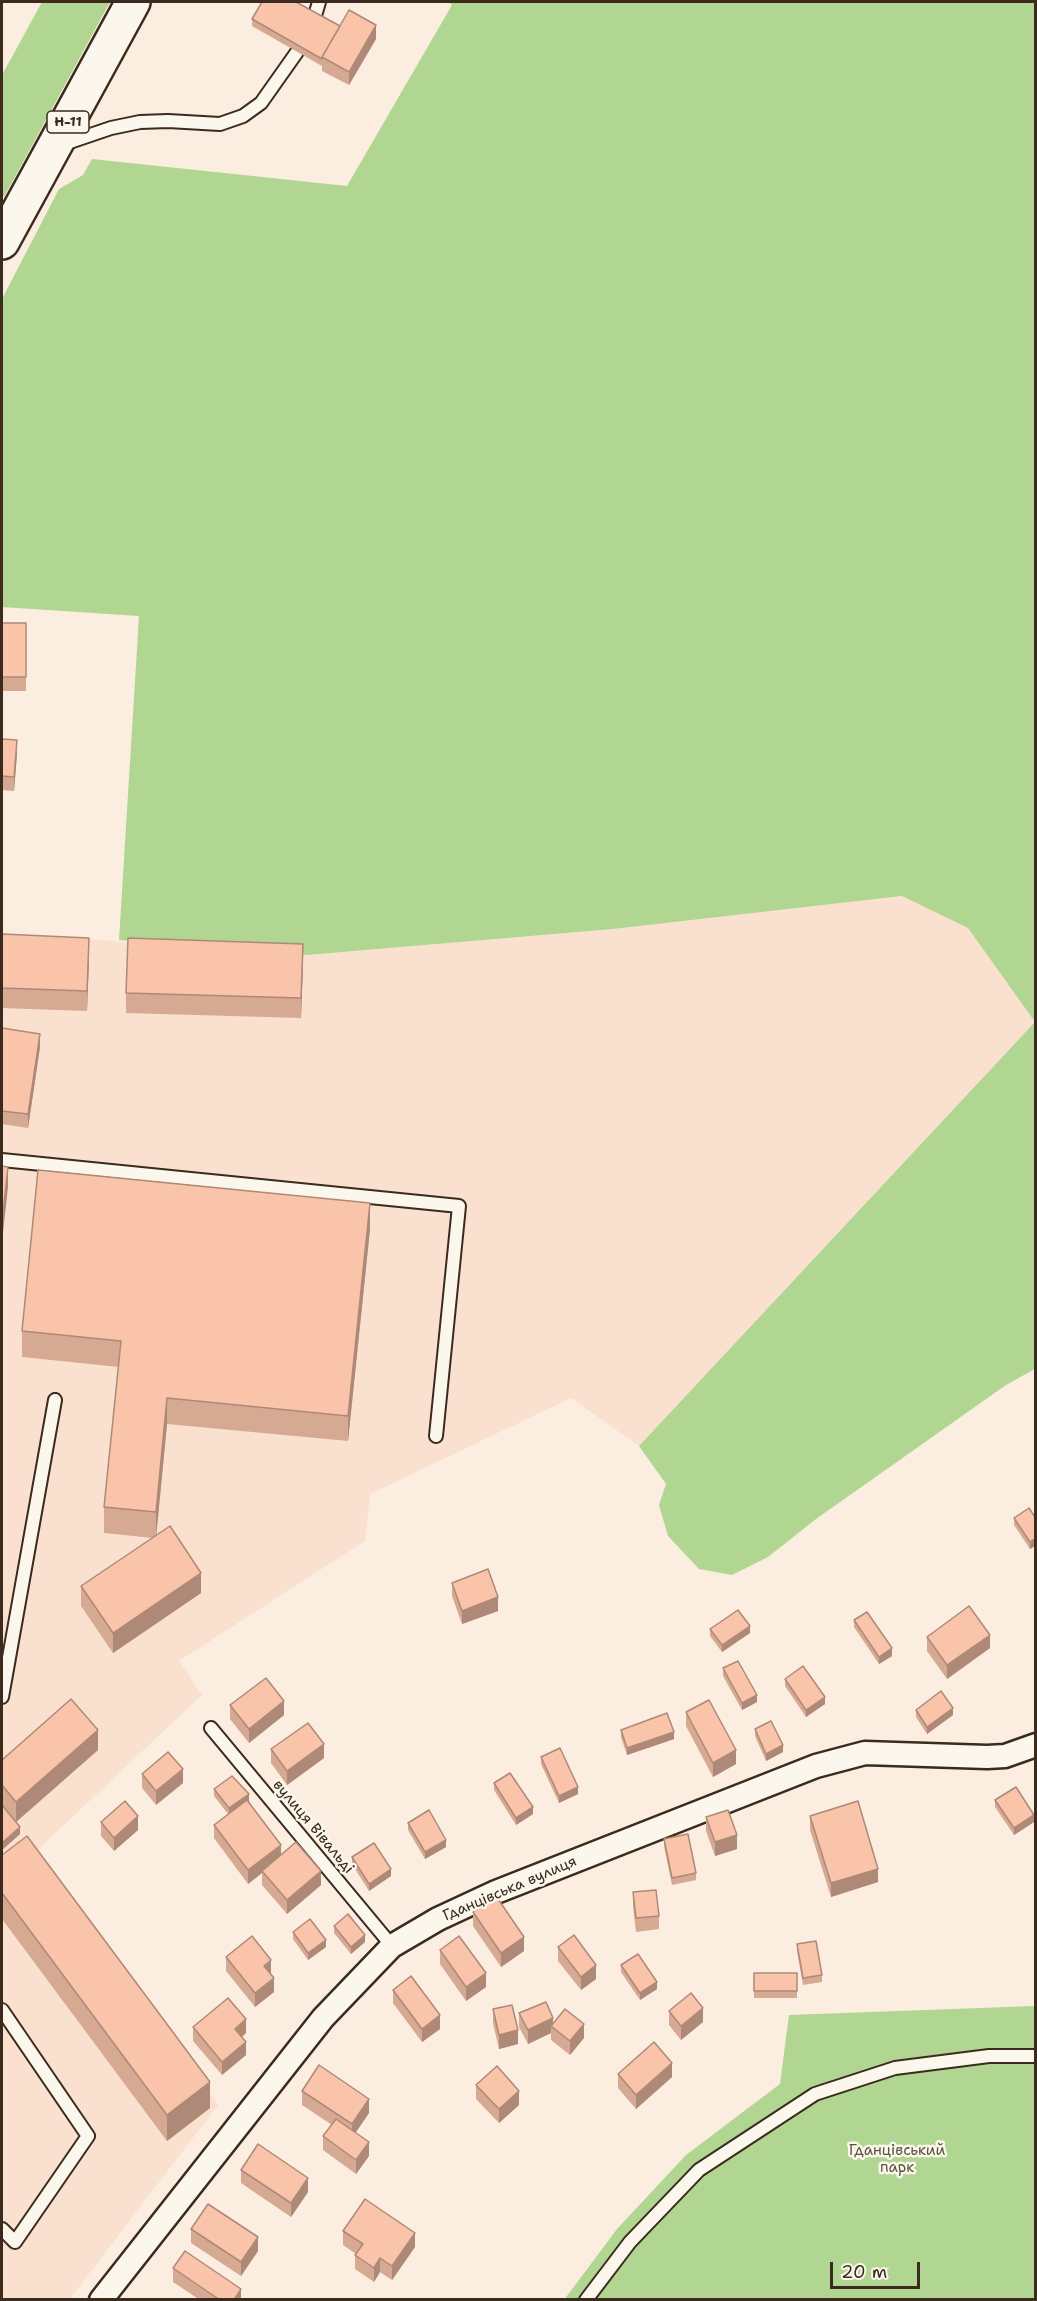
<!DOCTYPE html>
<meta charset="utf-8">
<style>
body{margin:0}
#map{position:relative;width:1037px;height:2301px;overflow:hidden;background:#fbeddf;font-family:"Shantell Sans",sans-serif}
canvas{display:block}
.frame{position:absolute;inset:0;border:3px solid #3b2a1e;pointer-events:none}
.scale{position:absolute;left:830px;top:2262px;width:90px;height:27px;box-sizing:border-box;border:3px solid #3b2a1e;border-top:0;padding-left:8px;font-size:18px;line-height:21px;white-space:nowrap;color:#3b2a1e;-webkit-text-stroke:4px #fbf7ec;paint-order:stroke}
</style>
<div id="map">
<canvas width="1037" height="2301"></canvas>
<div class="frame"></div>
<div class="scale">20 m</div>
</div>
<script>
const context = document.querySelector('canvas').getContext('2d');
context.lineJoin = 'round';
function paint(path, color) {
  context.fillStyle = color;
  context.fill(path, 'evenodd');
}
function shape(rows) {
  const path = new Path2D();
  for (const r of rows) {
    path.moveTo(r[0], r[1]);
    for (let i = 2; i < r.length; i += 2) path.lineTo(r[i], r[i + 1]);
  }
  return path;
}
function trace(path, color, width, dash) {
  context.strokeStyle = color;
  context.lineWidth = width;
  context.lineCap = dash ? 'butt' : 'round';
  context.setLineDash(dash || []);
  context.stroke(path);
}
function write(font, color, halo, rows, align = 'center') {
  context.font = font + ' "Shantell Sans",sans-serif';
  context.lineWidth = 5;
  context.setLineDash([]);
  context.textBaseline = 'middle';
  context.strokeStyle = halo;
  context.fillStyle = color;
  for (const [text, x, y, turn = 0] of rows) {
    context.save();
    context.translate(x, y);
    context.rotate((+turn || 0) * Math.PI / 180);
    context.textAlign = isNaN(turn) ? turn : align;
    if (halo) context.strokeText(text, 0, 0);
    context.fillText(text, 0, 0);
    context.restore();
  }
}
const built = shape([
 [903,896,968,928,1035,1022,639,1446,571,1398,370,1494,365,1541,179,1661,202,1695,32,1855,218,2105,69,2300,2,2299,2,933,307,955,613,929]
]);
const green = shape([
 [42,2,110,2,4,197,2,196,2,75],
 [448,2,1035,2,1035,1369,1006,1385,816,1519,768,1557,732,1575,699,1569,668,1536,659,1505,666,1484,639,1446,1035,1022,968,928,902,896,613,929,307,955,119,940,139,616,2,607,2,299,59,189,83,175,92,159,347,186,452,5],
 [1035,2006,1035,2299,564,2300,617,2229,686,2155,780,2084,789,2015]
]);
const service = shape([
 [314,19,319,2],
 [61,145,111,128,140,122,168,121,220,124,243,116,261,103,297,52],
 [2,1160,459,1206,436,1436],
 [2,1697,55,1400],
 [211,1728,392,1946],
 [2,2010,88,2136,15,2242,2,2229],
 [586,2300,630,2242,699,2170,815,2094,895,2068,989,2056,1036,2056]
]);
const minor = shape([
 [101,2300,323,2018,392,1946,438,1919,496,1892,816,1766,865,1753,987,1757,1005,1756,1036,1745]
]);
const primary = shape([
 [2,242,133,2]
]);
const wall = shape([
 [252,19,340,26,376,39,349,85,322,71,322,66,252,26],
 [2,623,26,623,26,691,2,691],
 [2,739,17,754,14,791,2,790],
 [2,934,89,958,87,1011,2,1008],
 [303,964,301,1018,126,1013,126,993],
 [2,1028,40,1047,28,1128,2,1124],
 [370,1229,348,1441,167,1424,156,1536,201,1593,113,1653,81,1606,81,1586,153,1538,104,1533,104,1507,119,1367,22,1357,22,1331],
 [1014,1518,1035,1546,1030,1549,1014,1525],
 [452,1583,498,1611,462,1624,452,1596],
 [854,1620,892,1656,879,1664,854,1627],
 [710,1629,750,1633,722,1652,710,1636],
 [927,1637,990,1648,947,1679,927,1651],
 [723,1668,757,1702,742,1710,723,1676],
 [785,1679,825,1704,806,1717,785,1686],
 [230,1705,284,1715,249,1743,230,1719],
 [916,1710,953,1715,927,1734,916,1717],
 [686,1712,736,1764,713,1777,686,1726],
 [755,1729,783,1752,766,1761,755,1736],
 [621,1730,674,1739,627,1755,621,1737],
 [271,1749,324,1758,287,1785,271,1763],
 [98,1750,16,1822,20,1834,2,1850,2,1760],
 [541,1757,578,1794,559,1803,541,1764],
 [142,1774,183,1783,156,1805,142,1788],
 [494,1783,533,1814,516,1825,494,1790],
 [214,1789,249,1801,281,1855,321,1885,287,1914,262,1885,262,1873,248,1884,214,1838,214,1825,228,1814,214,1796],
 [995,1800,1034,1822,1014,1835,995,1807],
 [810,1816,878,1882,831,1897,810,1830],
 [706,1817,737,1849,715,1856,706,1831],
 [101,1822,138,1830,114,1851,101,1836],
 [408,1823,446,1847,425,1859,408,1830],
 [664,1839,696,1873,696,1880,672,1885,664,1846],
 [2,1855,210,2108,167,2141,2,1919],
 [352,1857,391,1876,369,1891,352,1864],
 [633,1892,659,1916,659,1929,636,1932,633,1906],
 [473,1912,524,1951,501,1967,473,1926],
 [334,1926,365,1942,351,1954,334,1933],
 [293,1932,326,1947,308,1960,293,1939],
 [797,1944,822,1975,822,1982,803,1985,797,1951],
 [558,1947,596,1979,581,1990,558,1961],
 [440,1950,486,1987,466,2001,440,1964],
 [226,1957,271,1974,274,1992,255,2007,226,1971],
 [621,1965,657,1989,640,2000,621,1972],
 [754,1973,797,1973,797,1998,754,1998],
 [393,1990,440,2029,422,2042,393,2003],
 [493,2009,518,2044,499,2049,493,2023],
 [669,2011,703,2022,681,2040,669,2025],
 [519,2013,553,2023,584,2038,570,2055,551,2040,551,2033,528,2044,519,2027],
 [193,2027,246,2033,242,2037,246,2055,222,2075,193,2041],
 [618,2074,672,2077,636,2109,618,2088],
 [476,2085,519,2105,499,2123,476,2099],
 [302,2091,369,2113,355,2133,369,2156,356,2174,323,2150,323,2136,332,2125,302,2105],
 [241,2170,308,2192,291,2217,241,2183],
 [191,2229,258,2251,241,2276,191,2243],
 [343,2231,415,2247,392,2280,380,2272,374,2282,355,2269,355,2255,356,2254,343,2245],
 [173,2268,241,2300,200,2300,173,2282]
]);
const shadedWall = shape([
 [376,25,376,39,349,85,349,72],
 [17,740,17,754,14,791,14,777],
 [89,938,89,958,87,1011,87,991],
 [303,944,303,964,301,1018,301,998],
 [40,1034,40,1047,28,1128,28,1114],
 [8,1167,8,1187,2,1242,2,1222],
 [370,1203,370,1229,348,1441,348,1416],
 [167,1398,167,1424,156,1538,156,1512],
 [1035,1539,1035,1546,1030,1549,1030,1542],
 [201,1573,201,1593,113,1653,113,1633],
 [498,1597,498,1611,462,1624,462,1611],
 [750,1626,750,1633,722,1652,722,1645],
 [990,1635,990,1648,947,1679,947,1665],
 [892,1648,892,1656,879,1664,879,1657],
 [757,1695,757,1702,742,1710,742,1703],
 [825,1697,825,1704,806,1717,806,1710],
 [284,1701,284,1715,249,1743,249,1729],
 [953,1708,953,1715,927,1734,927,1727],
 [98,1730,98,1750,16,1822,16,1802],
 [674,1732,674,1739,627,1755,627,1748],
 [324,1744,324,1758,287,1785,287,1771],
 [783,1745,783,1752,766,1761,766,1754],
 [736,1750,736,1764,713,1777,713,1763],
 [183,1769,183,1783,156,1805,156,1791],
 [578,1787,578,1794,559,1803,559,1796],
 [249,1794,249,1801,229,1815,229,1808],
 [533,1807,533,1814,516,1825,516,1818],
 [1034,1815,1034,1822,1014,1835,1014,1828],
 [138,1816,138,1830,114,1851,114,1838],
 [20,1827,20,1834,2,1850,2,1843],
 [737,1835,737,1849,715,1856,715,1842],
 [446,1840,446,1847,425,1859,425,1852],
 [281,1845,281,1859,262,1871,262,1873,248,1884,248,1870],
 [391,1869,391,1876,369,1891,369,1884],
 [878,1869,878,1882,831,1897,831,1883],
 [321,1871,321,1885,287,1914,287,1900],
 [365,1935,365,1942,351,1954,351,1947],
 [524,1937,524,1951,501,1967,501,1953],
 [326,1940,326,1947,308,1960,308,1953],
 [271,1960,271,1974,264,1980,264,1966],
 [596,1965,596,1979,581,1990,581,1977],
 [486,1973,486,1987,466,2001,466,1987],
 [274,1978,274,1992,255,2007,255,1993],
 [657,1982,657,1989,640,2000,640,1993],
 [703,2008,703,2022,681,2040,681,2026],
 [440,2015,440,2029,422,2042,422,2029],
 [553,2018,553,2027,551,2026,551,2033,528,2044,528,2030],
 [246,2019,246,2033,235,2043,235,2029],
 [584,2024,584,2038,570,2055,570,2041],
 [518,2030,518,2044,499,2049,499,2035],
 [246,2042,246,2055,222,2075,222,2062],
 [672,2063,672,2077,636,2109,636,2095],
 [210,2082,210,2108,167,2141,167,2115],
 [519,2091,519,2105,499,2123,499,2109],
 [369,2099,369,2113,352,2138,352,2124],
 [369,2142,369,2156,356,2174,356,2160],
 [308,2178,308,2192,291,2217,291,2203],
 [415,2233,415,2247,392,2280,392,2266],
 [258,2237,258,2251,241,2276,241,2262],
 [380,2258,380,2272,374,2282,374,2268],
 [241,2289,241,2300,234,2300]
]);
const building = shape([
 [262,2,296,2,340,26,322,57,322,59,252,19,262,2],
 [349,10,376,25,349,72,322,57,349,10],
 [2,623,26,623,26,677,2,677,2,623],
 [2,739,17,740,14,777,2,776,2,739],
 [2,934,89,938,87,991,2,988,2,934],
 [128,938,303,944,301,998,126,993,128,938],
 [2,1028,40,1034,28,1114,2,1111,2,1028],
 [2,1166,8,1167,2,1222,2,1166],
 [38,1170,370,1203,348,1416,167,1398,156,1512,104,1507,121,1341,22,1331,38,1170],
 [1029,1508,1035,1517,1035,1539,1030,1542,1014,1518,1029,1508],
 [170,1526,201,1573,113,1633,81,1586,170,1526],
 [488,1569,498,1597,462,1611,452,1583,488,1569],
 [969,1606,990,1635,947,1665,927,1637,969,1606],
 [738,1610,750,1626,722,1645,710,1629,738,1610],
 [867,1612,892,1648,879,1657,854,1620,867,1612],
 [738,1661,757,1695,742,1703,723,1668,738,1661],
 [803,1666,825,1697,806,1710,785,1679,803,1666],
 [266,1678,284,1701,249,1729,230,1705,266,1678],
 [941,1691,953,1708,927,1727,916,1710,941,1691],
 [71,1699,98,1730,16,1802,2,1785,2,1760,71,1699],
 [709,1700,736,1750,713,1763,686,1712,709,1700],
 [667,1713,674,1732,627,1748,621,1730,667,1713],
 [771,1721,783,1745,766,1754,755,1729,771,1721],
 [308,1723,324,1744,287,1771,271,1749,308,1723],
 [560,1748,578,1787,559,1796,541,1757,560,1748],
 [168,1752,183,1769,156,1791,142,1774,168,1752],
 [510,1773,533,1807,516,1818,494,1783,510,1773],
 [232,1776,249,1794,229,1808,214,1789,232,1776],
 [1016,1787,1034,1815,1014,1828,995,1800,1016,1787],
 [247,1800,281,1845,248,1870,214,1825,247,1800],
 [125,1801,138,1816,114,1838,101,1822,125,1801],
 [858,1801,878,1869,831,1883,810,1816,858,1801],
 [2,1805,20,1827,2,1843,2,1805],
 [429,1810,446,1840,425,1852,408,1823,429,1810],
 [728,1810,737,1835,715,1842,706,1817,728,1810],
 [688,1834,696,1873,672,1878,664,1839,688,1834],
 [27,1836,210,2082,167,2115,2,1893,2,1855,27,1836],
 [296,1842,321,1871,287,1900,262,1871,296,1842],
 [374,1843,391,1869,369,1884,352,1857,374,1843],
 [656,1890,659,1916,636,1918,633,1892,656,1890],
 [496,1896,524,1937,501,1953,473,1912,496,1896],
 [348,1914,365,1935,351,1947,334,1926,348,1914],
 [310,1919,326,1940,308,1953,293,1932,310,1919],
 [574,1935,596,1965,581,1977,558,1947,574,1935],
 [252,1936,271,1960,264,1966,274,1978,255,1993,226,1957,252,1936],
 [459,1936,486,1973,466,1987,440,1950,459,1936],
 [816,1941,822,1975,803,1978,797,1944,816,1941],
 [638,1954,657,1982,640,1993,621,1965,638,1954],
 [754,1973,797,1973,797,1991,754,1991,754,1973],
 [411,1976,440,2015,422,2029,393,1990,411,1976],
 [691,1993,703,2008,681,2026,669,2011,691,1993],
 [228,1998,246,2019,235,2029,246,2042,222,2062,193,2027,228,1998],
 [546,2002,553,2018,528,2030,519,2013,546,2002],
 [512,2005,518,2030,499,2035,493,2009,512,2005],
 [565,2009,584,2024,570,2041,551,2026,565,2009],
 [654,2042,672,2063,636,2095,618,2074,654,2042],
 [319,2065,369,2099,352,2124,302,2091,319,2065],
 [497,2066,519,2091,499,2109,476,2085,497,2066],
 [336,2119,369,2142,356,2160,323,2136,336,2119],
 [258,2144,308,2178,291,2203,241,2170,258,2144],
 [365,2199,415,2233,392,2266,380,2258,374,2268,355,2255,363,2244,343,2231,365,2199],
 [208,2204,258,2237,241,2262,191,2229,208,2204],
 [185,2251,241,2289,234,2300,220,2300,173,2268,185,2251]
]);
const shields = [
 [68,122,42]
];
const shieldNames = [
 ["Н-11",68,122]
];
const streetNames = [
 ["вулиця Вівальді",313,1827,50],
 ["Гданцівська вулиця",510,1889,-23]
];
const parkNames = [
 ["Гданцівський",897,2151],
 ["парк",897,2168]
];
paint(built, '#fae1cf');
paint(green, '#b0d691');
trace(service, '#3b2a1e', 16);
trace(minor, '#3b2a1e', 27);
trace(primary, '#3b2a1e', 38);
trace(service, '#fbf7ec', 12);
trace(minor, '#fbf7ec', 22);
trace(primary, '#fbf7ec', 33);
paint(wall, '#d6a992');
paint(shadedWall, '#ae8977');
paint(building, '#f9c4aa');
trace(building, '#ae8977', 1.5);
for (const [x, y, w] of shields) {
  const box = new Path2D();
  box.roundRect(x - w / 2, y - 11, w, 22, 4.5);
  context.fillStyle = '#fbf7ec';
  context.fill(box);
  trace(box, '#3b2a1e', 1.5);
}
write('bold 14px', '#3b2a1e', null, shieldNames);
write('15px', '#3b2a1e', '#fbf7ec', streetNames);
write('15px', '#58553b', '#fbf7ec', parkNames);
</script>
